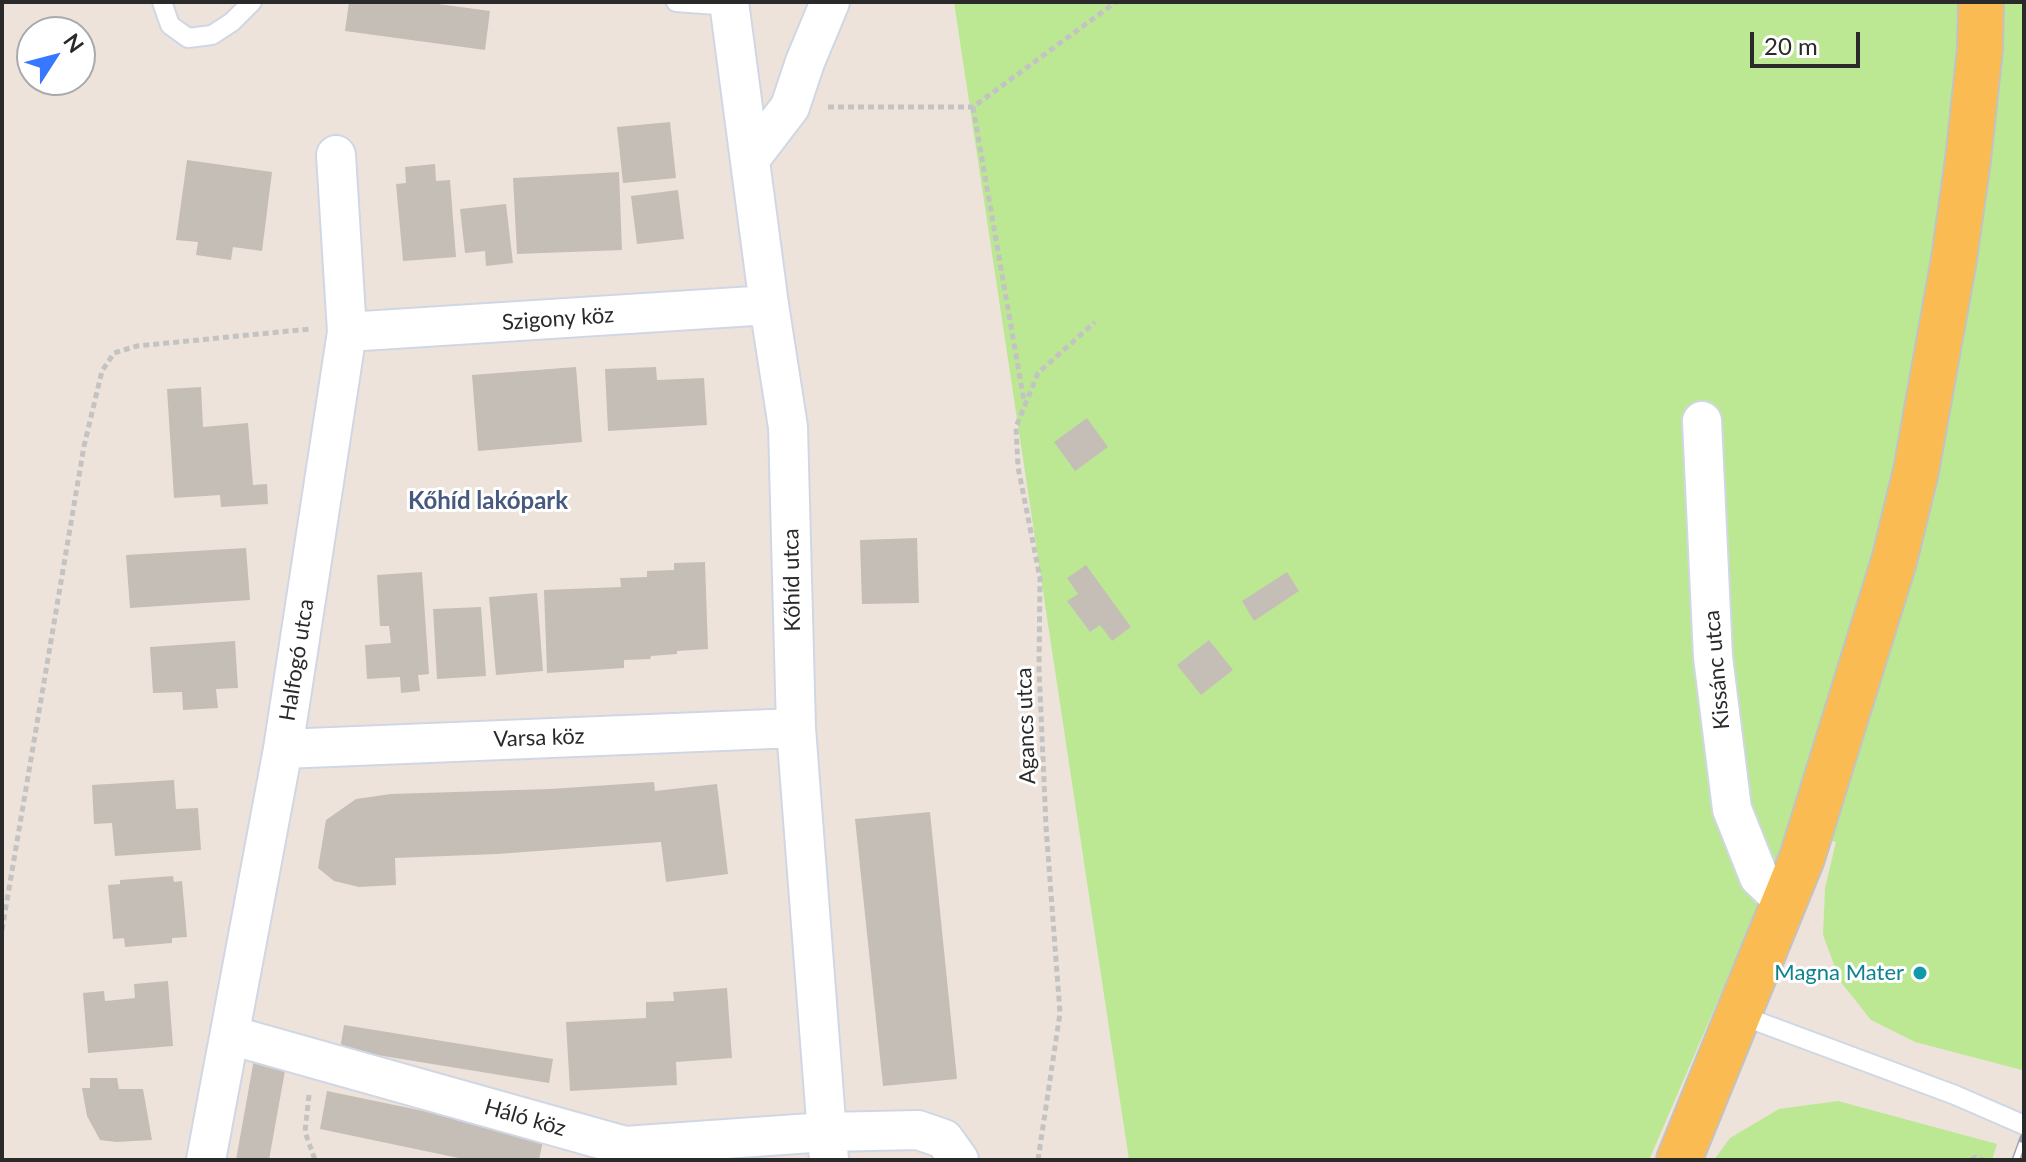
<!DOCTYPE html>
<meta charset="utf-8">
<style>
body{margin:0}
#map{position:relative;width:2026px;height:1162px;overflow:hidden;background:#ede3db;font-family:Lato,sans-serif}
canvas{display:block}
.frame{position:absolute;inset:0;border:4px solid #2a2a2a;pointer-events:none}
.north{position:absolute;left:16px;top:16px;width:80px;height:80px;box-sizing:border-box;background:#fff;border:2px solid #aaa;border-radius:50%;rotate:54deg;font-size:22px;font-weight:700;line-height:32px;text-align:center;color:#2a2a2a}
.north::after{content:'';display:block;margin:auto;width:28px;height:36px;background:#3678ff;clip-path:polygon(50% 0,100% 100%,50% 72%,0 100%)}
.scale{position:absolute;left:1750px;top:32px;width:110px;height:36px;box-sizing:border-box;border:4px solid #2a2a2a;border-top:0;padding-left:10px;font-size:24px;line-height:28px;white-space:nowrap;color:#2a2a2a;-webkit-text-stroke:6px #fff;paint-order:stroke}
</style>
<div id="map">
<canvas width="2026" height="1162"></canvas>
<div class="frame"></div>
<div class="north">N</div>
<div class="scale">20 m</div>
</div>
<script>
const context = document.querySelector('canvas').getContext('2d');
context.lineJoin = 'round';
function paint(path, color) {
  context.fillStyle = color;
  context.fill(path, 'evenodd');
}
function shape(rows) {
  const path = new Path2D();
  for (const r of rows) {
    path.moveTo(r[0], r[1]);
    for (let i = 2; i < r.length; i += 2) path.lineTo(r[i], r[i + 1]);
  }
  return path;
}
function trace(path, color, width, dash) {
  context.strokeStyle = color;
  context.lineWidth = width;
  context.lineCap = dash ? 'butt' : 'round';
  context.setLineDash(dash || []);
  context.stroke(path);
}
function write(font, color, halo, rows, align = 'center') {
  context.font = font + ' Lato,sans-serif';
  context.lineWidth = 6;
  context.setLineDash([]);
  context.textBaseline = 'middle';
  context.strokeStyle = halo;
  context.fillStyle = color;
  for (const [text, x, y, turn = 0] of rows) {
    context.save();
    context.translate(x, y);
    context.rotate((+turn || 0) * Math.PI / 180);
    context.textAlign = isNaN(turn) ? turn : align;
    if (halo) context.strokeText(text, 0, 0);
    context.fillText(text, 0, 0);
    context.restore();
  }
}
const green = shape([
 [954,2,2024,2,2024,1063,2022,1070,1915,1042,1871,1020,1840,981,1823,935,1825,888,1836,842,1792,829,1649,1160,1129,1160],
 [1838,1101,1997,1144,1992,1160,1714,1160,1730,1138,1779,1109]
]);
const building = shape([
 [349,2,423,2,490,11,485,50,345,31],
 [670,122,676,178,623,183,617,127],
 [187,160,272,172,262,251,233,247,231,260,196,255,198,242,176,240],
 [435,164,436,181,450,180,456,257,403,261,396,184,406,183,405,167],
 [619,172,622,250,517,254,513,178],
 [678,190,684,239,637,244,631,196],
 [506,204,513,263,486,266,485,251,465,253,460,209],
 [576,367,582,442,478,451,472,375],
 [656,367,657,380,704,378,707,425,608,431,605,369],
 [201,387,203,427,248,423,253,485,267,484,268,504,221,507,220,495,174,498,167,389],
 [1087,418,1108,447,1075,471,1054,442],
 [917,538,919,603,862,604,860,540],
 [246,548,250,600,130,608,126,555],
 [705,562,708,649,677,651,677,654,651,656,650,659,624,660,624,668,547,673,544,590,621,587,620,578,647,577,647,571,674,570,674,563],
 [1086,565,1131,627,1112,641,1100,625,1090,632,1067,601,1078,594,1067,578],
 [422,572,429,674,418,675,420,691,401,693,400,677,367,679,365,645,391,643,389,626,380,626,377,575],
 [1287,572,1299,591,1254,621,1242,601],
 [537,593,543,671,496,675,489,597],
 [481,607,486,676,437,679,433,609],
 [1209,640,1233,670,1201,695,1177,665],
 [235,641,238,688,216,689,218,708,183,710,182,692,153,693,150,647],
 [174,780,176,809,198,808,201,850,115,856,112,823,94,824,92,785],
 [654,782,655,791,717,784,728,874,666,882,661,842,497,854,395,858,396,885,359,887,334,881,318,868,326,820,356,799,391,794,550,789],
 [930,812,957,1079,883,1086,855,819],
 [173,876,174,882,182,881,187,937,172,938,172,943,125,947,124,938,113,939,108,885,120,884,120,880],
 [168,981,173,1046,88,1053,83,993,104,991,105,1001,135,998,134,984],
 [727,988,732,1058,676,1062,677,1085,570,1091,566,1022,646,1018,646,1002,674,1001,673,992],
 [344,1025,553,1059,549,1083,340,1049],
 [254,1059,286,1065,269,1160,236,1160],
 [90,1078,117,1078,119,1089,143,1089,152,1140,116,1142,100,1140,87,1116,82,1088,90,1088],
 [327,1091,544,1136,539,1160,468,1160,320,1129]
]);
const path = shape([
 [828,107,973,107,1116,2],
 [973,107,1024,401],
 [2,930,84,446,102,371,114,353,137,346,310,329],
 [309,1095,305,1132,315,1160],
 [1038,1160,1060,1013,1046,827,1039,668,1040,578,1018,467,1016,427,1038,373,1095,322],
 [1971,1160,1976,1157,1983,1160]
]);
const lane = shape([
 [162,2,170,25,188,38,212,35,232,22,252,2],
 [676,2,730,6],
 [1740,1015,1955,1095,2024,1125]
]);
const street = shape([
 [729,2,769,305,788,427,796,728,829,1160],
 [751,158,790,107,805,62,830,2],
 [347,332,769,305],
 [1702,421,1713,657,1732,809,1759,877,1785,902],
 [283,749,796,728],
 [230,1035,625,1146,826,1132,918,1130,944,1139,959,1160],
 [206,1160,283,749,347,332,336,155]
]);
const primary = shape([
 [1679,1160,1802,858,1894,561,1916,471,1954,259,1968,160,1980,49,1981,2]
]);
const rail = shape([
 [2016,1160,2024,1138]
]);
const markers = [
 [1920,973,8,"#0f9aa8"]
];
const streetNames = [
 ["Szigony köz",558,319,-4],
 ["Kőhíd utca",792,580,-91],
 ["Halfogó utca",297,660,-81],
 ["Kissánc utca",1717,670,-95],
 ["Agancs utca",1026,726,-92],
 ["Varsa köz",539,738,-2],
 ["Háló köz",525,1118,16]
];
const cultureNames = [
 ["Magna Mater",1904,973]
];
const neighbourhoodNames = [
 ["Kőhíd lakópark",488,501]
];
paint(green, '#bce894');
paint(building, '#c5beb7');
trace(lane, '#d0d7e4', 22);
trace(street, '#d0d7e4', 42);
trace(primary, '#c3c3c3', 48);
trace(path, '#c3c3c3', 5, [6, 4]);
trace(lane, '#fff', 18);
trace(street, '#fff', 38);
trace(primary, '#fabb53', 44);
trace(rail, '#9da4b6', 9);
trace(rail, '#fff', 6, [18]);
for (const [x, y, r, color] of markers) {
  const dot = new Path2D();
  dot.arc(x, y, r, 0, 2 * Math.PI);
  context.fillStyle = color;
  context.fill(dot);
  trace(dot, '#fff', 3);
}
write('22px', '#2a2a2a', '#fff', streetNames);
write('22px', '#0d838f', '#fff', cultureNames, 'right');
write('bold 24px', '#47597e', '#fff', neighbourhoodNames);
</script>
